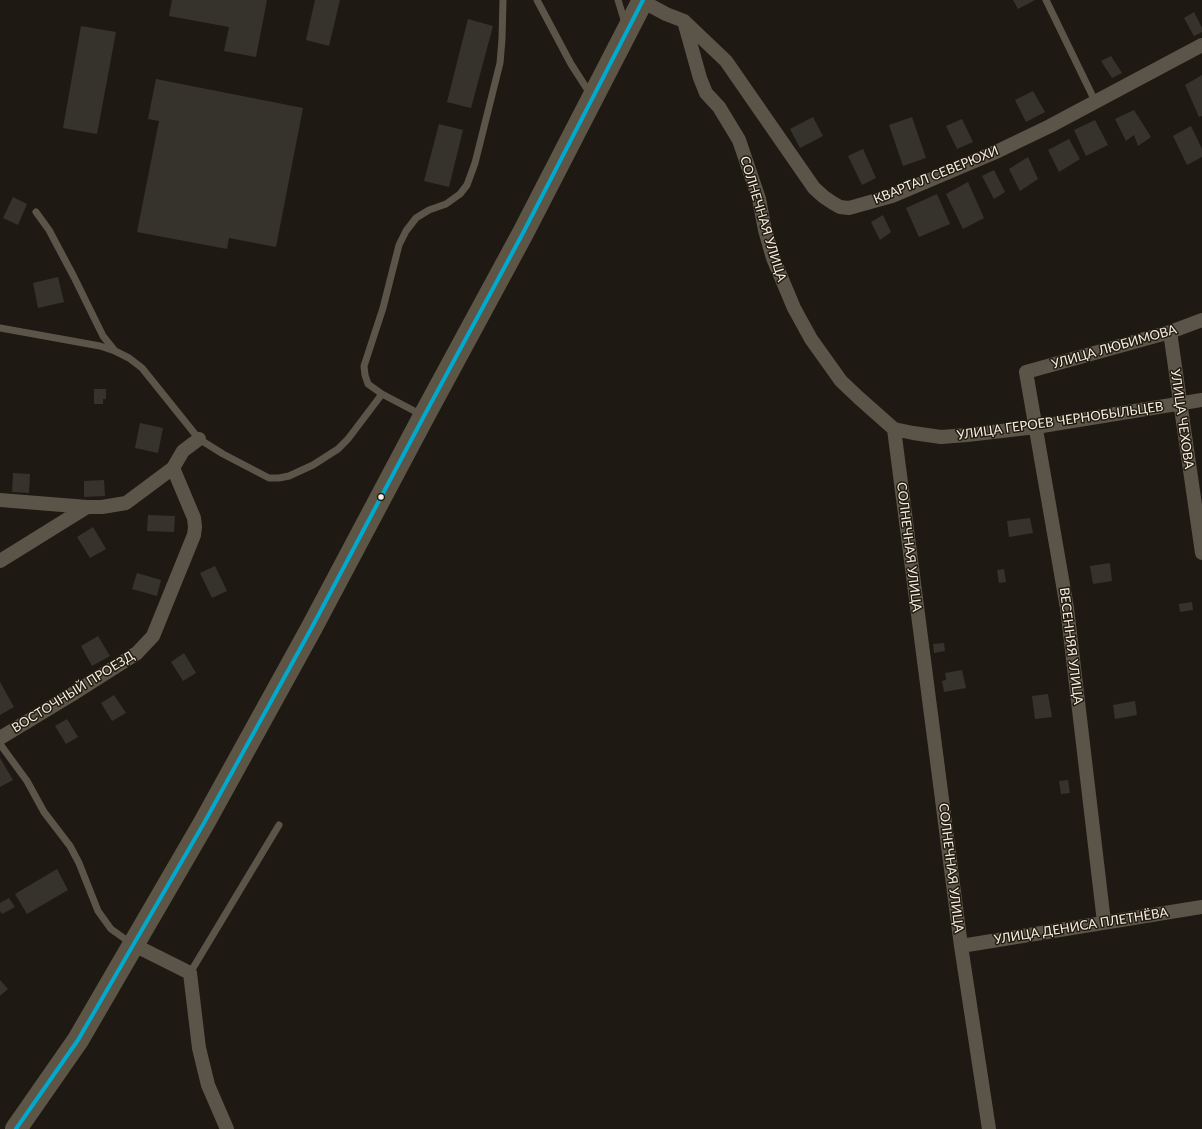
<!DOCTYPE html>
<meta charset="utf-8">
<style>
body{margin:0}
canvas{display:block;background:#1e1a13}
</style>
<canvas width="1202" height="1129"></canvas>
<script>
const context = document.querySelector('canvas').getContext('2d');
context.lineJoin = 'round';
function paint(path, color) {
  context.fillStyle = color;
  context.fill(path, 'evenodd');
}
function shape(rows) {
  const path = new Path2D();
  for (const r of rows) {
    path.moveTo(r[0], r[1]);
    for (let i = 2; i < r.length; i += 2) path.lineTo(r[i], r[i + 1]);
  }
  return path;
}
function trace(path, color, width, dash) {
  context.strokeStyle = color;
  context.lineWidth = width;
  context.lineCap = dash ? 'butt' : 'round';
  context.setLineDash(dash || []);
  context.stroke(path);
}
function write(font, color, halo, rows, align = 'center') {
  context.font = font + ' Lato,sans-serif';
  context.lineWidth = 3;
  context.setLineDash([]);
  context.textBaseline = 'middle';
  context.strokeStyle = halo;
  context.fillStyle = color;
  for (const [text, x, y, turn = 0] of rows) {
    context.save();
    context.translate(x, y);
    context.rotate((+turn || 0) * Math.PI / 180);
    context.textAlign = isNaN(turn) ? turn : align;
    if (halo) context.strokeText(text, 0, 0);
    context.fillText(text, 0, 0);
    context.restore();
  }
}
const building = shape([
 [172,0,267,0,256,57,224,51,229,27,169,16],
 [315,0,340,0,329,46,306,40],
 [1013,0,1035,0,1018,9],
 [1194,12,1202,28,1202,32,1194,36,1184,18],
 [468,19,493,26,471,108,447,102],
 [81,26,116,32,97,134,63,128],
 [1111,56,1122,73,1112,78,1101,61],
 [1202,75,1202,116,1199,117,1185,85],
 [156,79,303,108,276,247,229,238,227,249,137,232,159,121,148,119],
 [1033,91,1045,112,1026,122,1015,100],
 [1134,110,1151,137,1138,146,1134,135,1126,141,1115,119],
 [813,117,823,136,800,148,790,129],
 [912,117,926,158,903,166,889,125],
 [962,119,973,142,957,149,946,126],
 [1095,120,1108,145,1086,156,1074,130],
 [439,124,463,130,449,187,424,181],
 [1191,126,1202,149,1202,157,1187,165,1173,136],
 [1069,139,1080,159,1059,172,1048,150],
 [863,149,876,178,862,185,848,156],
 [1028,157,1038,179,1020,191,1009,169],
 [994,170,1005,192,994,199,982,176],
 [968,182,984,218,963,229,946,194],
 [937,194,950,224,919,237,906,208],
 [13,197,27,204,18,225,3,218],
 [883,215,891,232,880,240,871,222],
 [58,277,64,302,38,308,33,283],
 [94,389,106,389,106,399,103,399,103,404,94,404],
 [140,423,163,428,158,453,135,448],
 [13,473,30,474,29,493,12,492],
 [104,480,105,496,84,497,84,481],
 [148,515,175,516,174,532,147,531],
 [1030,518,1033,533,1009,537,1007,521],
 [93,527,106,549,90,558,77,537],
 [1110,563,1112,581,1093,584,1090,566],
 [215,566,227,591,212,598,200,573],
 [1004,569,1006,582,999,583,997,570],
 [137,573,161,580,157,596,132,589],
 [1192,602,1193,610,1180,612,1179,604],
 [98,636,110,656,92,666,81,646],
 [944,643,945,651,934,653,933,644],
 [184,653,196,673,183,681,171,662],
 [962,670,966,688,944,692,942,681,946,680,945,673],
 [0,682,14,707,0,715],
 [1048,694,1052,717,1035,719,1032,696],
 [114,695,126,713,112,721,101,703],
 [1135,701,1137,715,1115,719,1113,705],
 [67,719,78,737,66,744,55,726],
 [0,758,13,780,0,787],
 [1068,780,1070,793,1061,794,1059,781],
 [57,869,68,890,27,914,15,894],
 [9,898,15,907,2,914,0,911,0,903],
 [0,980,8,989,0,996]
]);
const service = shape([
 [537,0,571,64,591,95],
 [618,0,625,23],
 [1046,0,1095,101],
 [36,212,49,230,74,277,103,336,115,351],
 [0,328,100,346,115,351,129,358,142,368,199,439,223,454,269,478,279,478,289,476,313,465,338,449,348,439,382,394],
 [422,415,382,394,368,384,365,375,364,366,383,308,399,245,406,231,416,218,429,210,446,204,460,194,467,185,475,163,500,63,502,39,503,0],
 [0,744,27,781,44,812,70,846,79,863,98,911,111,929,132,944],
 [190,973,279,825]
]);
const minor = shape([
 [642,1,666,14,684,21,726,61,814,188,824,197,833,203,840,207,849,208,892,196,998,151,1050,126,1202,45],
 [684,21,700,78,706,93,719,107,739,140,759,199,765,230,773,258,794,308,811,339,841,381,859,398,894,429,961,946,989,1129],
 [1170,332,1202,553],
 [894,429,913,433,941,437,967,435,1036,427,1202,400],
 [0,500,87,507,102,507,126,503,173,468,183,451,199,439],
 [0,561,87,507],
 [0,738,71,695,137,653,153,636,194,535,195,527,194,518,173,468],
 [1104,922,1067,608,1026,372,1170,332,1202,320],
 [134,945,190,973,199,1048,208,1085,227,1129],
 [961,946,1202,907]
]);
const primary = shape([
 [16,1129,78,1040,204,823,311,629,424,416,523,233,643,0]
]);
const bus1 = shape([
 [16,1129,78,1040,204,823,311,629,424,416,523,233,643,0]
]);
const markers = [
 [381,497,3.5,"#f3eee5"]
];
const streetNames = [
 ["КВАРТАЛ СЕВЕРЮХИ",936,175,-22],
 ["СОЛНЕЧНАЯ УЛИЦА",763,219,73],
 ["УЛИЦА ЛЮБИМОВА",1114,347,-16],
 ["УЛИЦА ЧЕХОВА",1182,419,82],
 ["УЛИЦА ГЕРОЕВ ЧЕРНОБЫЛЬЦЕВ",1060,421,-8],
 ["СОЛНЕЧНАЯ УЛИЦА",909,547,83],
 ["ВЕСЕННЯЯ УЛИЦА",1071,646,83],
 ["ВОСТОЧНЫЙ ПРОЕЗД",73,692,-32],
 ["СОЛНЕЧНАЯ УЛИЦА",951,868,83],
 ["УЛИЦА ДЕНИСА ПЛЕТНЁВА",1081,926,-9]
];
paint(building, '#36322c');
trace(service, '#5b5549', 7);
trace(minor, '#5b5549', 14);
trace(primary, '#5d5546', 22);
trace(bus1, '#00a9ce', 4);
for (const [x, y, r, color] of markers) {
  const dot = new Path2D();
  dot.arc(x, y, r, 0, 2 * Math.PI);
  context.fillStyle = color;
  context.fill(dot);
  trace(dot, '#231b0e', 1.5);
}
write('13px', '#f3eee5', '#231b0e', streetNames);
</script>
